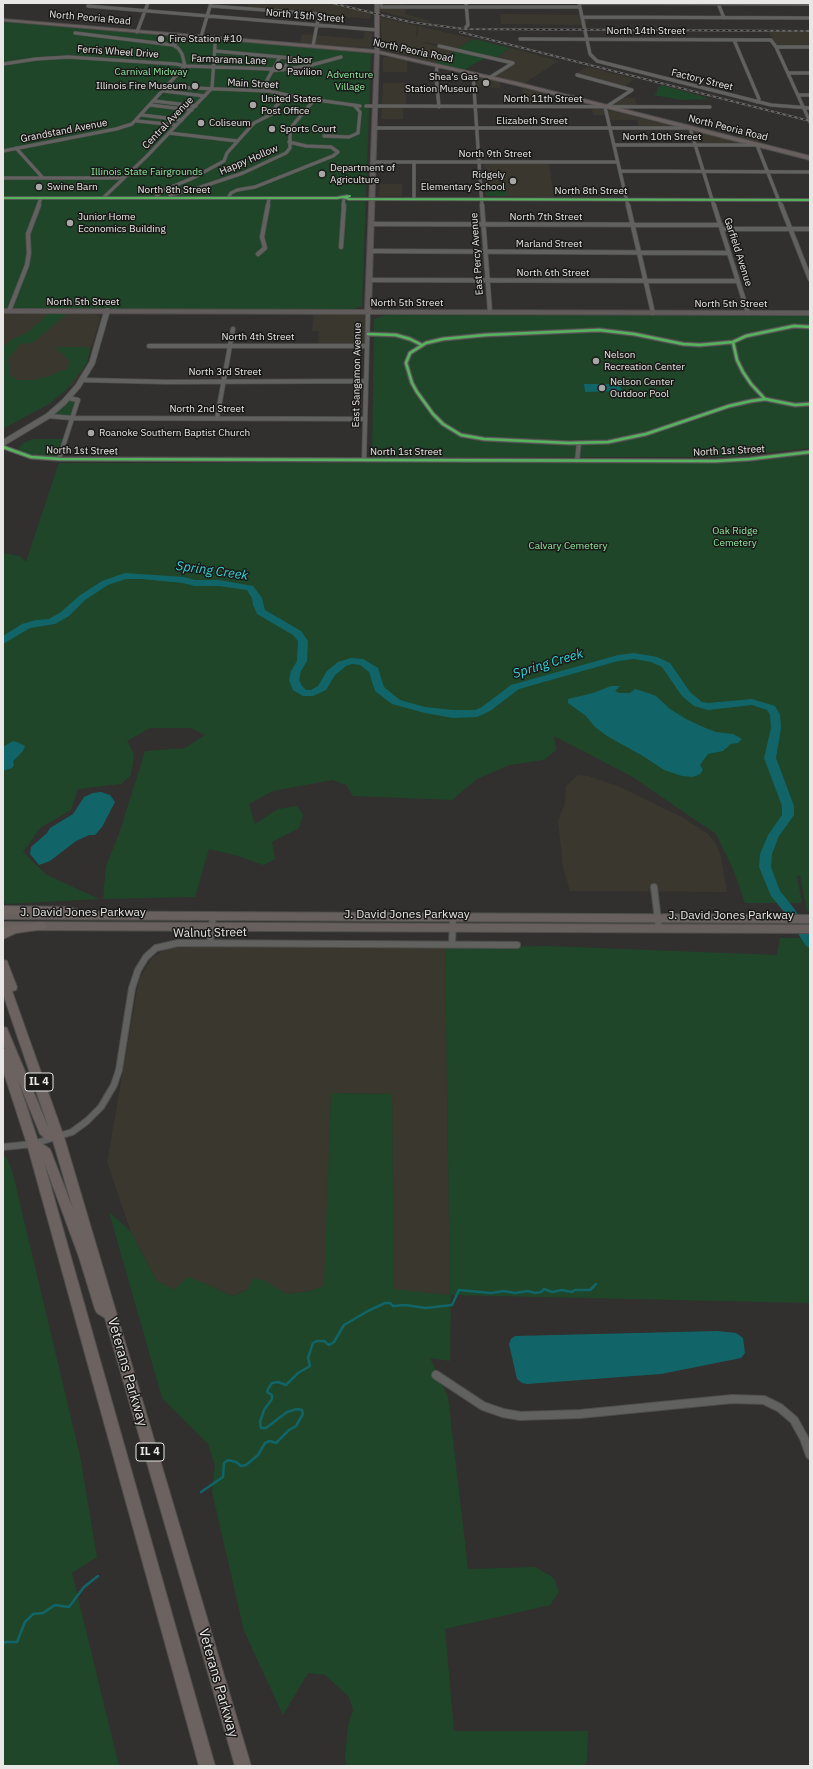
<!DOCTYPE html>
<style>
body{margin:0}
#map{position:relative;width:813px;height:1769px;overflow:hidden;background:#31302e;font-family:"IBM Plex Sans",sans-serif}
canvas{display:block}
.frame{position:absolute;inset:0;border:4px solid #e8e7e5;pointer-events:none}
</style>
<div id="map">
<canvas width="813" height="1769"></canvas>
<div class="frame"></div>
</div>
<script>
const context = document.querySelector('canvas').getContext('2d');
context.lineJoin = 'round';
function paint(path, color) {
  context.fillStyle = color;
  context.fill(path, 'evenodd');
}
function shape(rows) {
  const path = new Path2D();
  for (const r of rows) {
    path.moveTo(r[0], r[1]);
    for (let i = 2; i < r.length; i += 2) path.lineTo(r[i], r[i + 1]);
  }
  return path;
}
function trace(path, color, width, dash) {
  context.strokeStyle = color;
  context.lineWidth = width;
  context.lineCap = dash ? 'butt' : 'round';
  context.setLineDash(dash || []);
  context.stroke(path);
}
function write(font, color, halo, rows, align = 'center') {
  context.font = font + ' "IBM Plex Sans",sans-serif';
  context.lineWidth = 3;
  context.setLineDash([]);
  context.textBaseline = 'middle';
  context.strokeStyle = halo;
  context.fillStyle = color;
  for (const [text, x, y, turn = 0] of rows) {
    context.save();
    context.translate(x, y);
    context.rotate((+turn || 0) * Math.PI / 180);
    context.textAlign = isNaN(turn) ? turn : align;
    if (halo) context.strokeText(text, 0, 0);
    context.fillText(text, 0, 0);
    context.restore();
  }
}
const built = shape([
 [249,3,327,3,370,13,370,19,246,8],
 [383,3,407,3,405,14,430,21,426,23,380,11,380,8,383,8],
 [500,14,585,15,587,22,586,25,501,24],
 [380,17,417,26,416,37,418,34,418,26,474,39,456,49,426,42,424,43,457,51,436,63,383,49],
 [365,31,372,33,372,47,369,48,300,43,302,34,363,39],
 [768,31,810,32,810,47,777,46],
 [510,48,559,61,523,84,493,77,516,63,495,58],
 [385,57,392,57,407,60,407,72,383,72,383,58],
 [587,67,635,79,624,87,575,74],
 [476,77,500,82,500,88,477,87],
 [383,83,407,83,406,105,382,105],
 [522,88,546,93,537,106,526,106,525,96,523,96],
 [623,98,635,98,637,105,614,105],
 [382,108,403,108,403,119,381,119],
 [592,109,603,109,676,127,639,128,637,120,606,120,605,115,593,115],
 [736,127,754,132,759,143,740,138],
 [693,131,746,144,696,144],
 [483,164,549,164,554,197,486,196],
 [380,184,402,184,402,196,379,196],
 [3,312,91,313,99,316,100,320,84,368,72,386,3,386],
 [314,313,365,313,365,345,318,345,319,331,312,331],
 [578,775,589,776,620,787,682,817,708,834,716,844,721,857,727,892,570,891,563,867,558,821,565,803,566,786],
 [216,946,445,948,450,1295,394,1290,392,1094,331,1093,325,1286,310,1291,287,1294,265,1282,232,1296,204,1283,174,1290,156,1280,131,1232,107,1162,139,979,152,958,167,948]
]);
const green = shape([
 [3,22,371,53,362,306,350,310,3,309],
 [474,39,510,48,495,58,456,49],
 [457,51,485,58,464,70,436,63],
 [661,85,701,96,708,99,682,100,653,95,657,93,657,89],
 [485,187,506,187,507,196,487,196],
 [49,313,68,313,32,343,20,344,8,360,10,375,17,380,32,380,51,376,59,371,68,369,69,360,55,347,89,347,90,350,87,363,66,390,49,404,3,429,3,347,9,341,28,332],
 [386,315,810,316,810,448,729,457,372,457,374,319],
 [71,400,75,401,70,417,55,414],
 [33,439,64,439,57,457,39,456,20,452,18,448,23,443],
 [810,454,810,911,807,911,800,875,797,876,802,903,745,903,733,869,716,834,631,776,554,736,556,750,544,760,509,765,477,779,452,800,353,796,346,785,332,780,273,791,249,804,255,824,278,809,297,806,303,815,299,828,272,842,275,859,263,865,238,856,209,849,195,897,103,899,106,866,120,831,145,751,185,748,205,735,191,728,150,728,127,741,134,754,131,775,121,784,78,789,71,810,40,828,23,852,47,875,99,899,6,904,3,899,3,553,20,556,26,562,59,463,699,463,757,460],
 [780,938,810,938,810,1303,451,1295,450,1361,430,1358,448,1397,468,1569,535,1567,554,1578,559,1592,550,1605,445,1629,454,1731,588,1731,587,1762,583,1766,347,1766,345,1758,348,1725,353,1710,349,1697,325,1675,308,1673,283,1715,244,1631,212,1492,215,1465,208,1444,162,1398,109,1212,131,1232,156,1280,174,1290,187,1277,204,1283,232,1296,247,1290,253,1278,265,1281,287,1294,310,1291,324,1286,331,1093,392,1094,394,1289,450,1295,445,948,547,946,777,955],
 [3,1157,6,1157,12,1170,80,1456,97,1557,72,1573,119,1766,3,1766]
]);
const water = shape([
 [584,384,620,384,621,391,585,392],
 [611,686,620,686,615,691,619,693,630,693,635,689,648,693,656,696,670,709,686,719,703,727,716,732,733,734,742,739,738,743,731,744,723,751,708,754,700,765,703,770,700,774,693,777,682,776,664,770,643,756,607,736,595,727,586,716,568,703,568,699,593,693],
 [13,741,17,742,25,746,23,751,13,761,14,765,12,768,3,771,3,747],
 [101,792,110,795,115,802,102,827,95,835,89,835,76,841,50,861,39,865,30,854,31,847,47,833,50,828,73,814,84,797,93,793],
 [717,1331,736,1333,743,1338,745,1353,741,1358,661,1374,527,1384,522,1383,517,1379,509,1344,511,1339,515,1336]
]);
const stream = shape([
 [201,1492,223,1477,224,1463,228,1460,236,1462,241,1466,246,1465,258,1455,265,1443,270,1441,276,1443,289,1430,296,1426,303,1414,302,1410,297,1409,287,1412,266,1428,261,1428,260,1422,264,1410,272,1399,272,1395,267,1392,268,1389,272,1383,278,1382,286,1385,298,1373,310,1366,308,1358,313,1343,317,1341,324,1341,329,1345,334,1342,344,1325,368,1311,385,1303,390,1303,393,1306,405,1305,426,1308,452,1305,459,1290,491,1293,504,1291,515,1293,528,1291,535,1293,541,1292,544,1289,552,1292,562,1290,572,1292,575,1290,590,1290,596,1284],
 [3,1644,5,1642,17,1642,25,1622,33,1614,43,1613,55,1605,69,1607,84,1587,98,1576]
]);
const river = shape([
 [125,573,184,577,195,580,219,580,253,586,262,598,265,610,301,631,308,641,307,661,301,671,299,680,302,686,306,690,311,690,318,686,327,671,338,662,351,658,363,659,378,668,384,687,400,700,425,707,453,710,475,710,482,707,511,685,618,655,634,653,657,657,670,663,690,692,702,702,708,703,752,699,775,706,780,715,781,728,776,758,794,806,794,815,779,836,772,854,771,867,780,891,793,907,810,933,810,948,806,946,785,913,771,896,759,867,760,854,768,835,782,815,782,806,764,758,771,728,770,715,767,710,752,705,708,710,694,706,682,696,662,667,651,662,634,659,618,661,519,689,490,711,477,717,453,718,425,713,392,704,375,691,369,672,360,665,352,664,346,666,335,675,326,690,313,696,303,696,293,690,289,680,291,671,297,661,298,641,293,635,257,614,253,605,252,598,247,590,219,586,194,586,183,583,141,579,126,579,108,585,85,600,69,616,55,624,30,628,3,644,3,636,22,624,36,620,49,619,61,612,79,596,102,581,125,573]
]);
const minorFar3 = shape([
 [381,3,381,7,580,7],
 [466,3,468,25,466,27],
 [579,3,590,54,597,61,771,105,810,108],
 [579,3,810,4],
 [718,3,724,18],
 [88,6,377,30],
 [211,6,319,14,313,46],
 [582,17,810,18],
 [137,32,148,3],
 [201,37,211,3],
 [520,39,771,40,776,47,810,122],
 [734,40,759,99,757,102],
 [173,45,186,36],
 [439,46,513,63],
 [776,47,810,47],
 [215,51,291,58,283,70],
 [3,64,36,59,68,57,176,64,185,66,272,69],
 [271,71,308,66,341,57],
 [788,73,810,73],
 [473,74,482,206],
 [577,75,632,90,606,107],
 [489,78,513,63],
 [168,87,269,91,296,97,360,106],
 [164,91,205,96],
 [261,91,280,57],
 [798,95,810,95],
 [154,101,196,106],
 [150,105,192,110],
 [366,106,710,107],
 [439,107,436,76,437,67,440,66],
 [605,107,628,206],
 [142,115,182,120],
 [137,121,176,125],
 [374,128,690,128,714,206],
 [169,133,237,141],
 [324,136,349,137,358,133,360,112,354,105],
 [615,145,757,145,781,206],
 [16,148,43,178],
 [3,151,116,129,132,124,185,66,182,54,178,48,173,45,75,33],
 [373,162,618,162],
 [414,162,414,198],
 [620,171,810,172],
 [3,178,123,178],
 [170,195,195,189,243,173,286,153,290,148,290,132,293,125,314,100],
 [344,197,349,199,810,200],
 [3,198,337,198,347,196],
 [103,198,146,157,212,88,215,45],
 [156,198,157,195,164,190,193,178,224,161,227,153,254,123,272,114,276,106,287,95],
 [228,198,231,193,237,190,255,187,333,156,338,152,331,147,306,146,289,142],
 [38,206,41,198],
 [268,206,269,198],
 [343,206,344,197]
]);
const minorFar2 = shape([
 [482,205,490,312],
 [628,205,653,313],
 [714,205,748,313],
 [781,205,810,279],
 [371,224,721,225],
 [722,229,810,229],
 [341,247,344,205],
 [370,251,728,253],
 [258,254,265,248,262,237,268,205],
 [369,280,738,281],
 [9,311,27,265,29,253,28,234,39,205],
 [810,327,794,326,746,336,733,342,700,345,683,344,634,334,599,330,485,335,443,339,426,343,410,353,406,363,412,383,417,392,433,414,443,424,461,435,484,439,569,443,608,442,646,434,729,406,751,401,765,399,795,405,810,404],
 [368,334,396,335,410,339,422,345],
 [733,342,737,360,743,372,751,384,765,399],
 [149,346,367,346],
 [83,380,168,382,366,381],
 [48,416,72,418,365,419],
 [217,418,233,329],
 [3,447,31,457,59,459,716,461,750,459,810,452],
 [59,459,78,400,68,398],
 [364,460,368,312],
 [577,461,579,443]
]);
const minorFar1 = shape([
 [654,887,659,929],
 [210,943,213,916],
 [452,944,453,917],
 [3,1147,33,1144,72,1132,87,1121,101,1107,114,1085,119,1070,132,988,138,970,146,957,156,948,178,943,517,945]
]);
const minor = shape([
 [436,1375,483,1406,503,1413,520,1416,580,1414,732,1399,764,1400,780,1408,794,1420,804,1438,810,1455]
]);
const tertiary = shape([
 [3,443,48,416,64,402,78,386,92,363,107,311]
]);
const secondary = shape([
 [377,51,379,52,371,310,810,311,810,315,3,313,3,309,365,310,375,52,377,51]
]);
const primary = shape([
 [375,3,379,3,379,51,516,82,810,156,810,160,516,85,377,53,3,21,3,19,375,50,375,3],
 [3,911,810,915,810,923,3,919,3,911],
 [3,922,810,925,810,933,3,930,3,922]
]);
const trunk = shape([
 [3,906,68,907,87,912,88,915,87,918,83,919,68,915,3,914,3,906],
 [41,922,45,923,46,926,45,929,16,933,3,939,3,930,10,926,41,922],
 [3,960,7,961,8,964,17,987,16,990,12,991,64,1137,251,1766,235,1766,105,1318,97,1313,95,1309,79,1257,44,1162,215,1766,199,1766,27,1144,3,1070,3,1049,5,1049,3,1044,3,1027,7,1028,8,1031,49,1129,3,994,3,960],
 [18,1080,40,1134,46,1139,53,1141,73,1209,50,1149,38,1141,18,1080]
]);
const rail = shape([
 [332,3,410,22,464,29,810,31],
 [460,32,810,121]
]);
const cyclewayFar1 = shape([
 [344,197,349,199,810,200],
 [3,198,337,198,350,196]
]);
const cycleway = shape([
 [810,327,794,326,746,336,733,342,700,345,683,344,634,334,599,330,485,335,443,339,426,343,410,353,406,363,412,383,417,392,433,414,443,424,461,435,484,439,569,443,608,442,646,434,729,406,751,401,765,399,795,405,810,404],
 [368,334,396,335,410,339,422,345],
 [733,342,737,360,743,372,751,384,765,399],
 [3,447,31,457,59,459,716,461,750,459,810,452]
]);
const markers = [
 [161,39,4,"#a8a7a5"],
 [279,66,4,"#a8a7a5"],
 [486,83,4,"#a8a7a5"],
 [195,86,4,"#a8a7a5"],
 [253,105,4,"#a8a7a5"],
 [201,123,4,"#a8a7a5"],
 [272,129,4,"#a8a7a5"],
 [322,174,4,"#a8a7a5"],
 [513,181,4,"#a8a7a5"],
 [39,187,4,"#a8a7a5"],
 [70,223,4,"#a8a7a5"],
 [596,361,4,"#a8a7a5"],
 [602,388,4,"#a8a7a5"],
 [91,433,4,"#a8a7a5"]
];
const farStreetnames = [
 ["North 15th Street",305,16,5],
 ["North Peoria Road",90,18,5],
 ["North 14th Street",646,31],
 ["North Peoria Road",413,51,12],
 ["Ferris Wheel Drive",118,52,4],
 ["Farmarama Lane",229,60,2],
 ["Factory Street",702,80,14],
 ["Main Street",253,84,3],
 ["North 11th Street",543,99],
 ["Elizabeth Street",532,121],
 ["Central Avenue",168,123,-46],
 ["North Peoria Road",728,128,14],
 ["Grandstand Avenue",64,131,-11],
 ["North 10th Street",662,137],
 ["North 9th Street",495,154],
 ["Happy Hollow",249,160,-23],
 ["North 8th Street",174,190],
 ["North 8th Street",591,191],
 ["North 7th Street",546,217],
 ["Marland Street",549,244],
 ["Garfield Avenue",738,252,72],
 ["East Percy Avenue",477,254,-94],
 ["North 6th Street",553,273],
 ["North 5th Street",83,302],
 ["North 5th Street",407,303],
 ["North 5th Street",731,304],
 ["North 4th Street",258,337],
 ["North 3rd Street",225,372],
 ["East Sangamon Avenue",357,375,-89],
 ["North 2nd Street",207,409],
 ["North 1st Street",82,451,1],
 ["North 1st Street",729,451,-3],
 ["North 1st Street",406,452]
];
const farPoinames = [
 ["Fire Station #10",169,39],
 ["Labor",287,60],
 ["Pavilion",287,72],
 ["Shea's Gas",478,77,"right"],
 ["Station Museum",478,89,"right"],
 ["Illinois Fire Museum",187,86,"right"],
 ["United States",261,99],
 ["Post Office",261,111],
 ["Coliseum",209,123],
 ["Sports Court",280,129],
 ["Department of",330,168],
 ["Agriculture",330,180],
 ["Ridgely",505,175,"right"],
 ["Elementary School",505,187,"right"],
 ["Swine Barn",47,187],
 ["Junior Home",78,217],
 ["Economics Building",78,229],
 ["Nelson",604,355],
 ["Recreation Center",604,367],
 ["Nelson Center",610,382],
 ["Outdoor Pool",610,394],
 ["Roanoke Southern Baptist Church",99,433]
];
const farParknames = [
 ["Carnival Midway",151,72],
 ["Adventure",350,75],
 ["Village",350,87],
 ["Illinois State Fairgrounds",147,172],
 ["Oak Ridge",735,531],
 ["Cemetery",735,543],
 ["Calvary Cemetery",568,546]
];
const shields = [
 [39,1082,28],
 [150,1452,28]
];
const shieldNames = [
 ["IL 4",39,1082],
 ["IL 4",150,1452]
];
const streetNames = [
 ["J. David Jones Parkway",83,913],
 ["J. David Jones Parkway",407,915],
 ["J. David Jones Parkway",731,916],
 ["Walnut Street",210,933,-1]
];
const waterNames = [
 ["Spring Creek",212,571,8],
 ["Spring Creek",548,664,-17]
];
const nearStreetnames = [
 ["Veterans Parkway",127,1372,74],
 ["Veterans Parkway",218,1683,74]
];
paint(built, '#3a372e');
paint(green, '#1f4629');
paint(water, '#116568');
trace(stream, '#116568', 2.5);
paint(river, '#116568');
trace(minorFar3, '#4e4e4c', 4);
trace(minorFar2, '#4e4e4c', 5.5);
trace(minorFar1, '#4e4e4c', 8);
trace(minor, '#4e4e4c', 10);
trace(tertiary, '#4e4e4c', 7);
trace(secondary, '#4e4e4c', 2);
trace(primary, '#4e4e4c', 2);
trace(trunk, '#4e4e4c', 2);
trace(minorFar3, '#61615f', 3);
trace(minorFar2, '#61615f', 4);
trace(minorFar1, '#61615f', 6);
trace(minor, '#61615f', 8);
trace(tertiary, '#61615f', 5.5);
paint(secondary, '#615c5b');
paint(primary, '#68605e');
paint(trunk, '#6c6260');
trace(rail, '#696867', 2);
trace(rail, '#191917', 1, [3]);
trace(cyclewayFar1, '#56b35d', 2);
trace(cycleway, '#56b35d', 2.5);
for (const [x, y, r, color] of markers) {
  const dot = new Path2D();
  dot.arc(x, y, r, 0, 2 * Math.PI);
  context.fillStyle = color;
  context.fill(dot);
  trace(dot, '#191917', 1.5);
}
write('10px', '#e8e7e5', '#191917', farStreetnames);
write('10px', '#e8e7e5', '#191917', farPoinames, 'left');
write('10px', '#90e6a0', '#191917', farParknames);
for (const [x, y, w] of shields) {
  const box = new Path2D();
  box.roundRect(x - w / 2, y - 9, w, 18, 3);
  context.fillStyle = '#191917';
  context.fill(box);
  trace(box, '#e8e7e5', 1);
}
write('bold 11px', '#e8e7e5', null, shieldNames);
write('12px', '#e8e7e5', '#191917', streetNames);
write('italic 13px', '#33d7dd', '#191917', waterNames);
write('14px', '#e8e7e5', '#191917', nearStreetnames);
</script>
